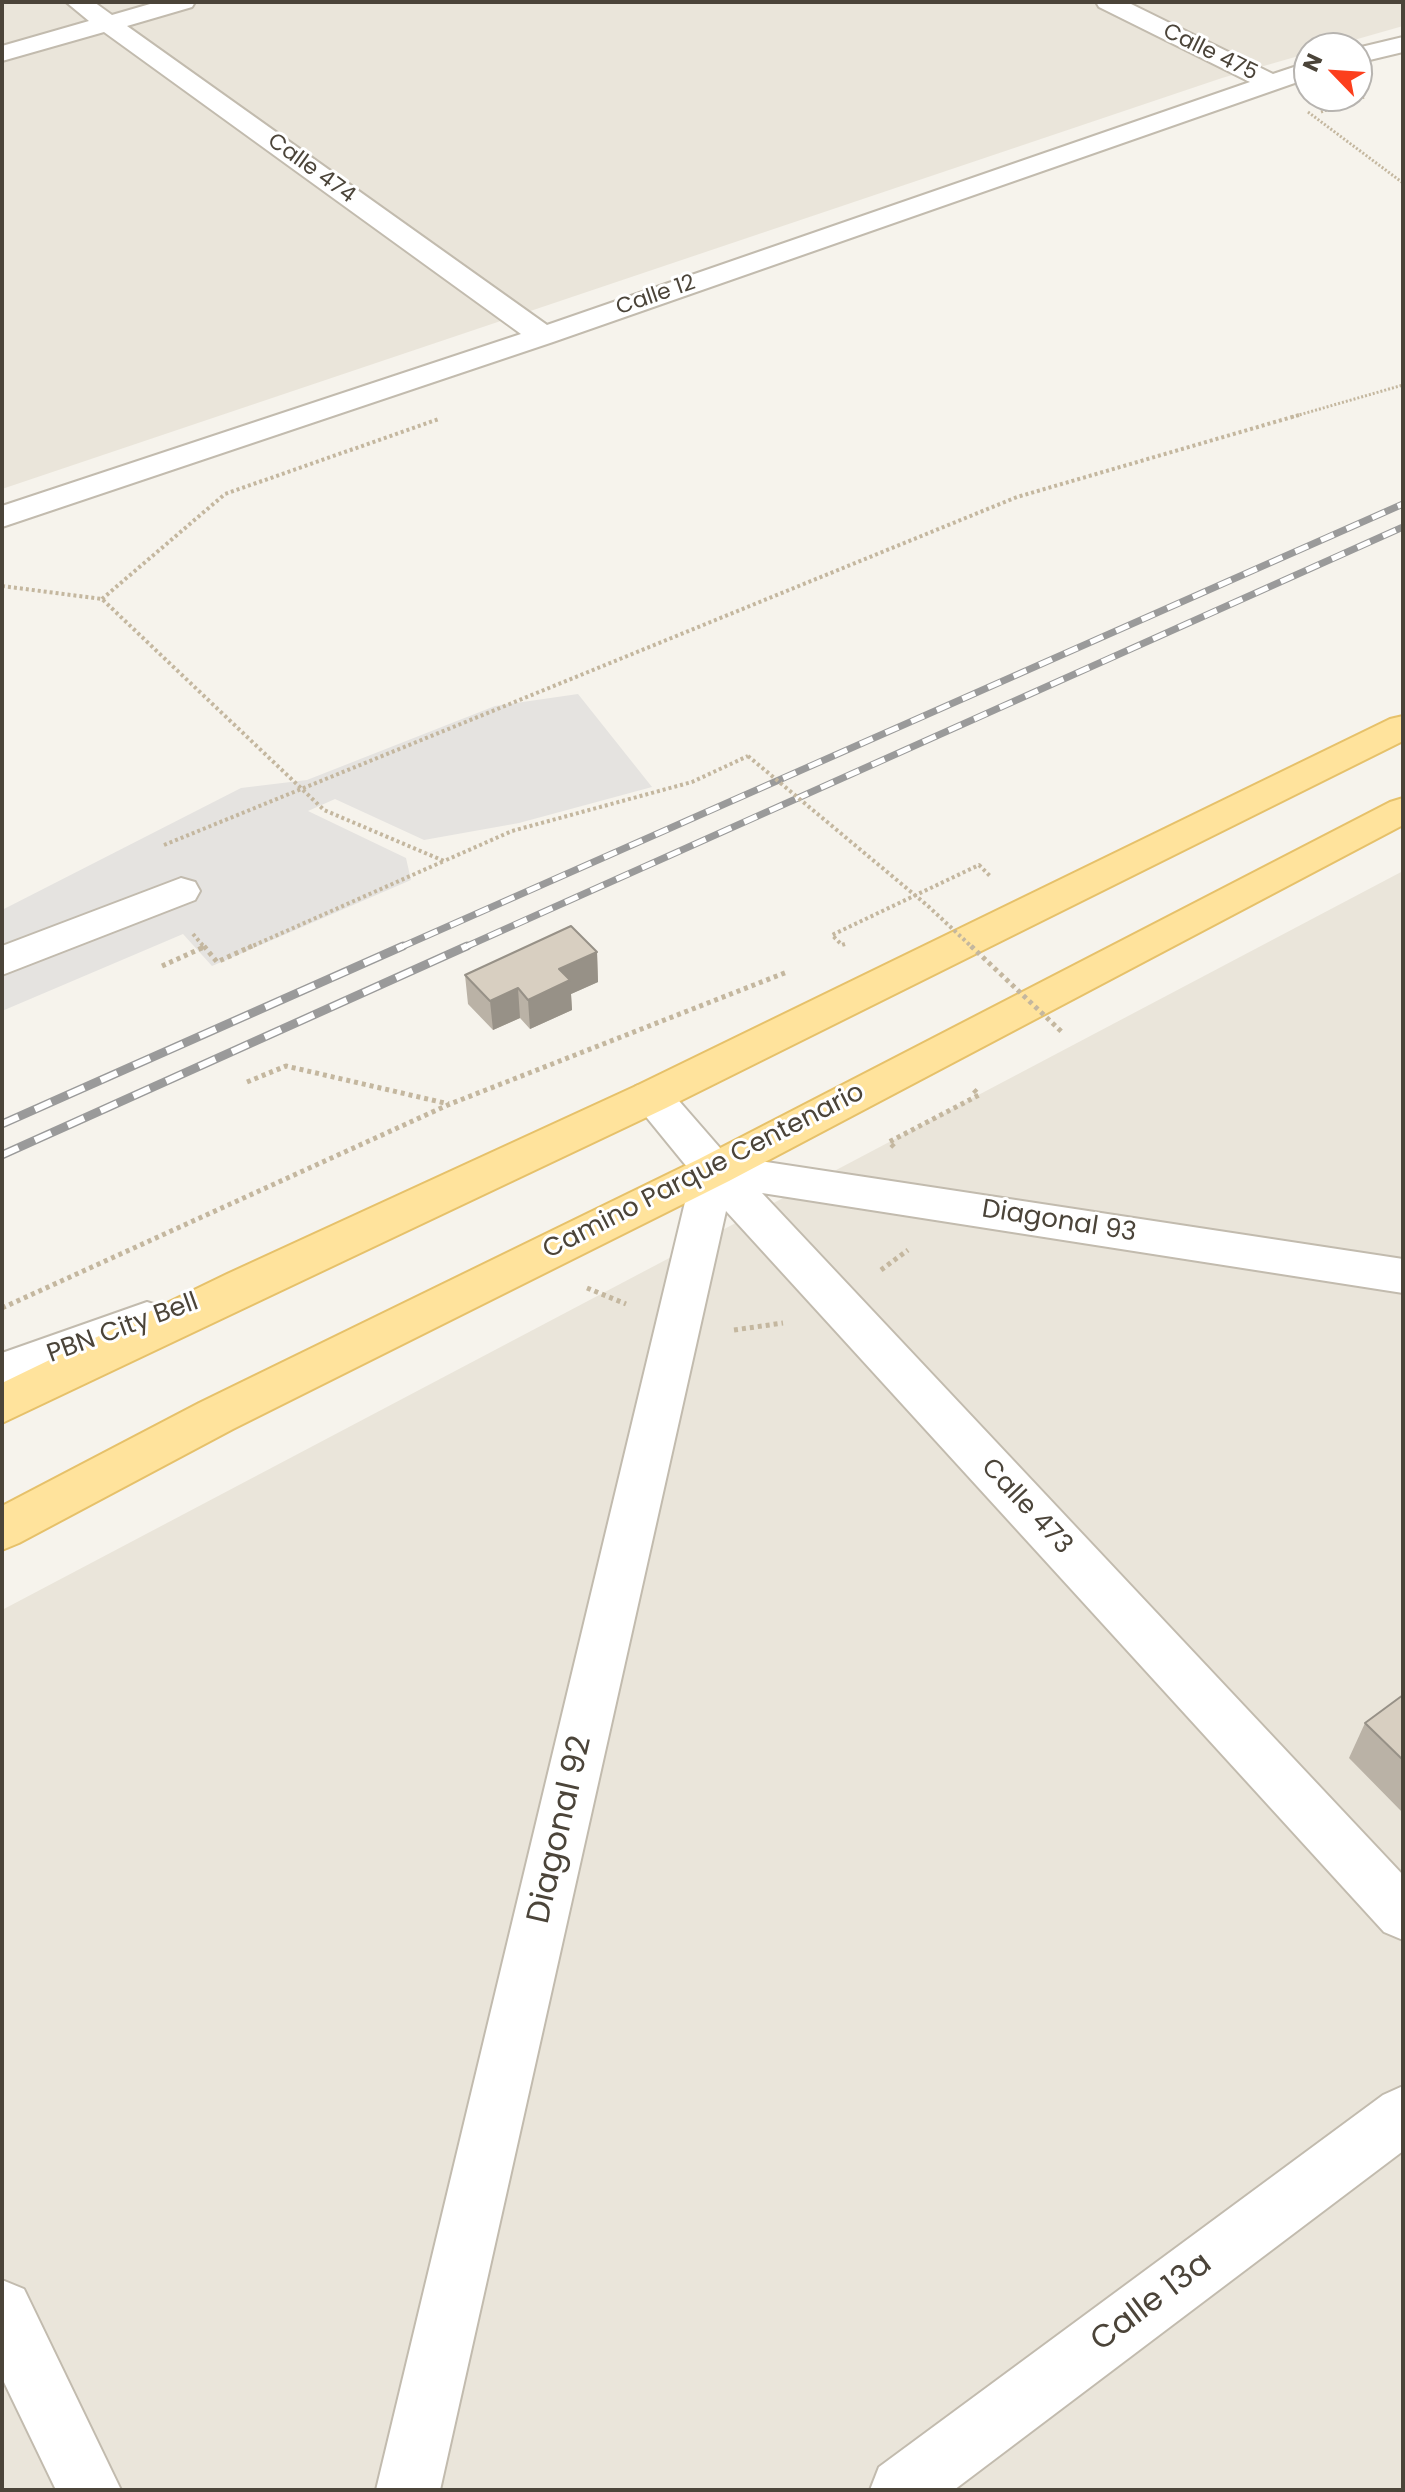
<!DOCTYPE html>
<style>
body{margin:0}
#map{position:relative;width:1405px;height:2492px;overflow:hidden;background:#f6f3ec;font-family:Poppins,sans-serif}
canvas{display:block}
.frame{position:absolute;inset:0;border:4px solid #4b4439;pointer-events:none}
.north{position:absolute;left:1293px;top:32px;width:80px;height:80px;box-sizing:border-box;background:#fff;border:2px solid #b7b4b0;border-radius:50%;rotate:295deg;font-size:22px;font-weight:700;line-height:32px;text-align:center;color:#4b4439}
.north::after{content:'';display:block;margin:auto;width:28px;height:36px;background:#fc3f1d;clip-path:polygon(50% 0,100% 100%,50% 72%,0 100%)}
</style>
<div id="map">
<canvas width="1405" height="2492"></canvas>
<div class="frame"></div>
<div class="north">N</div>
</div>
<script>
const context = document.querySelector('canvas').getContext('2d');
context.lineJoin = 'round';
function paint(path, color) {
  context.fillStyle = color;
  context.fill(path, 'evenodd');
}
function shape(rows) {
  const path = new Path2D();
  for (const r of rows) {
    path.moveTo(r[0], r[1]);
    for (let i = 2; i < r.length; i += 2) path.lineTo(r[i], r[i + 1]);
  }
  return path;
}
function trace(path, color, width, dash) {
  context.strokeStyle = color;
  context.lineWidth = width;
  context.lineCap = dash ? 'butt' : 'round';
  context.setLineDash(dash || []);
  context.stroke(path);
}
function write(font, color, halo, rows, align = 'center') {
  context.font = font + ' Poppins,sans-serif';
  context.lineWidth = 6;
  context.setLineDash([]);
  context.textBaseline = 'middle';
  context.strokeStyle = halo;
  context.fillStyle = color;
  for (const [text, x, y, turn = 0] of rows) {
    context.save();
    context.translate(x, y);
    context.rotate((+turn || 0) * Math.PI / 180);
    context.textAlign = isNaN(turn) ? turn : align;
    if (halo) context.strokeText(text, 0, 0);
    context.fillText(text, 0, 0);
    context.restore();
  }
}
const residential = shape([
 [2,2,1403,2,1403,26,1326,48,1309,48,1309,53,1222,78,2,489],
 [1403,871,1403,2490,2,2490,2,1610]
]);
const parking = shape([
 [578,694,652,787,519,823,424,840,335,799,308,811,406,858,411,880,212,966,183,934,2,1011,2,910,241,788,307,780,495,706]
]);
const pathFar2 = shape([
 [1308,112,1403,183],
 [1321,112,1364,97],
 [1292,417,1403,385]
]);
const pathFar1 = shape([
 [2,586,102,599,324,810,444,861,512,831,692,782,748,756],
 [102,599,225,494,439,419],
 [164,845,1017,497,1299,415],
 [193,934,205,948],
 [845,944,842,945,832,935,979,865,990,876],
 [201,948,204,947],
 [248,948,444,861]
]);
const path = shape([
 [204,946,217,962,252,946],
 [162,966,204,947],
 [247,1082,286,1066,449,1104],
 [894,1147,889,1142,979,1095,973,1089],
 [881,1270,908,1250],
 [587,1288,626,1304],
 [2,1308,450,1104,787,972],
 [734,1330,783,1323]
]);
const minor = shape([
 [66,2,94,2,112,15,157,2,195,2,192,7,127,26,547,325,1250,82,1099,7,1096,2,1127,2,1273,74,1309,62,1309,78,553,342,2,527,2,506,521,334,104,32,2,61,2,46,89,21,66,2],
 [1403,37,1403,52,1357,63,1357,48,1403,37],
 [181,878,195,882,200,891,195,900,2,975,2,946,181,878],
 [651,1082,666,1086,727,1156,1403,1259,1403,1293,762,1193,1403,1875,1403,1940,1384,1932,726,1211,440,2490,376,2490,692,1173,630,1097,636,1086,651,1082],
 [147,1302,163,1307,170,1320,163,1333,2,1390,2,1353,147,1302],
 [1403,2086,1403,2151,954,2490,870,2490,879,2467,1383,2095,1403,2086],
 [2,2280,24,2289,121,2490,56,2490,2,2378,2,2280]
]);
const major = shape([
 [1403,716,1403,741,666,1108,2,1423,2,1383,227,1274,636,1086,1390,719,1403,716],
 [1403,798,1403,825,729,1181,233,1429,19,1543,2,1550,2,1506,199,1403,699,1159,1390,802,1403,798]
]);
const railFar1 = shape([
 [399,948,1403,504],
 [463,948,1403,527]
]);
const rail = shape([
 [2,1124,403,946],
 [2,1155,467,946]
]);
const pathBridgeFar1 = shape([
 [748,756,928,906,973,948]
]);
const pathBridge = shape([
 [971,946,1063,1033]
]);
const wall = shape([
 [597,952,598,982,571,994,572,1010,530,1029,520,1018,493,1030,468,1004,465,975],
 [1403,1695,1403,1813,1349,1758,1365,1723]
]);
const shadedWall = shape([
 [597,952,598,982,571,994,572,1010,530,1029,528,1000,559,969],
 [518,988,520,1018,493,1030,490,1001]
]);
const building = shape([
 [571,926,597,952,559,969,570,980,528,1000,518,988,490,1001,465,975,571,926],
 [1403,1695,1403,1760,1365,1723,1403,1695]
]);
const farStreetnames = [
 ["Calle 475",1210,53,26],
 ["Calle 474",311,169,36],
 ["Calle 12",656,296,-19]
];
const streetNames = [
 ["Camino Parque Centenario",704,1172,-27],
 ["Diagonal 93",1059,1222,9],
 ["PBN City Bell",123,1329,-20],
 ["Calle 473",1026,1507,47]
];
const nearStreetnames = [
 ["Diagonal 92",561,1830,-77],
 ["Calle 13a",1152,2303,-37]
];
paint(residential, '#eae5da');
paint(parking, '#e5e3e0');
trace(minor, '#c2bbae', 4);
trace(major, '#e6c16a', 4);
trace(pathFar2, '#c4b79f', 3, [2, 2]);
trace(pathFar1, '#c4b79f', 4, [3, 3]);
trace(path, '#c4b79f', 5, [4, 4]);
paint(minor, '#fff');
paint(major, '#ffe39c');
trace(railFar1, '#9a9a9a', 7);
trace(rail, '#9a9a9a', 9);
trace(railFar1, '#fff', 5, [14]);
trace(rail, '#fff', 6, [18]);
trace(pathBridgeFar1, '#c4b79f', 4, [3, 3]);
trace(pathBridge, '#c4b79f', 5, [4, 4]);
paint(wall, '#bab2a6');
paint(shadedWall, '#979187');
paint(building, '#d8cfc1');
trace(building, '#979187', 2);
write('22px', '#4b4439', '#fff', farStreetnames);
write('26px', '#4b4439', '#fff', streetNames);
write('32px', '#4b4439', '#fff', nearStreetnames);
</script>
